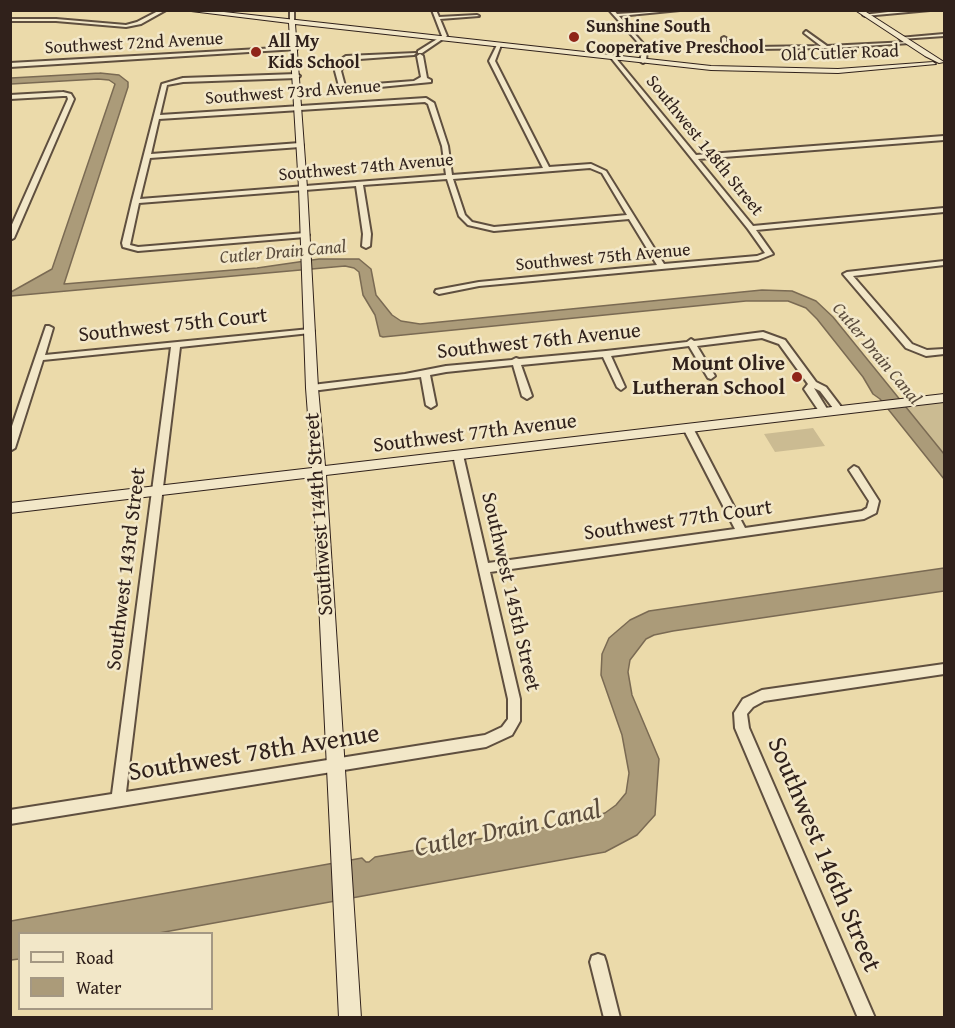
<!DOCTYPE html>
<style>
body{margin:0}
#map{position:relative;width:955px;height:1028px;overflow:hidden;background:#ebdaaa;font-family:"Gentium Book Plus",serif}
canvas{display:block}
.frame{position:absolute;inset:0;border:12px solid #30211b;pointer-events:none}
.legend{position:absolute;left:18px;top:932px;width:195px;height:78px;box-sizing:border-box;background:#f2e7c8;border:2px solid #a49883;margin:0;padding:8px 10px;list-style:none;font-size:18px;color:#30211b}
.legend li{display:flex;align-items:center;gap:12px;height:30px}
.legend b{width:30px;border:2px solid #a49883}
</style>
<div id="map">
<canvas width="955" height="1028"></canvas>
<div class="frame"></div>
<ul class="legend">
<li><b style="height:8px;background:#f2e7c8"></b>Road</li>
<li><b style="height:16px;background:#ab9b79"></b>Water</li>
</ul>
</div>
<script>
const context = document.querySelector('canvas').getContext('2d');
context.lineJoin = 'round';
function paint(path, color) {
  context.fillStyle = color;
  context.fill(path, 'evenodd');
}
function shape(rows) {
  const path = new Path2D();
  for (const r of rows) {
    path.moveTo(r[0], r[1]);
    for (let i = 2; i < r.length; i += 2) path.lineTo(r[i], r[i + 1]);
  }
  return path;
}
function trace(path, color, width, dash) {
  context.strokeStyle = color;
  context.lineWidth = width;
  context.lineCap = dash ? 'butt' : 'round';
  context.setLineDash(dash || []);
  context.stroke(path);
}
function write(font, color, halo, rows, align = 'center') {
  context.font = font + ' "Gentium Book Plus",serif';
  context.lineWidth = 5;
  context.setLineDash([]);
  context.textBaseline = 'middle';
  context.strokeStyle = halo;
  context.fillStyle = color;
  for (const [text, x, y, turn = 0] of rows) {
    context.save();
    context.translate(x, y);
    context.rotate((+turn || 0) * Math.PI / 180);
    context.textAlign = isNaN(turn) ? turn : align;
    if (halo) context.strokeText(text, 0, 0);
    context.fillText(text, 0, 0);
    context.restore();
  }
}
const green = shape([
 [944,401,944,454,906,407],
 [813,428,825,446,775,452,764,434]
]);
const water = shape([
 [100,73,119,75,128,82,128,87,64,284,257,268,319,259,359,259,371,269,376,295,392,315,401,321,420,324,762,290,792,291,816,301,833,317,944,454,944,479,880,399,873,394,863,377,817,319,806,308,788,301,746,301,383,337,380,336,375,315,363,295,359,272,354,268,345,266,11,296,11,292,52,269,115,84,109,80,98,79,11,84,11,78,100,73],
 [944,568,944,591,673,631,654,635,646,639,630,660,628,672,632,695,659,759,655,815,637,835,605,852,159,933,20,934,19,959,11,960,11,921,362,858,366,862,369,862,375,857,548,827,605,813,616,805,626,793,629,773,622,735,601,675,602,654,609,638,630,620,649,611,944,568]
]);
const street = shape([
 [160,10,166,10,141,24,126,27,56,21,10,21,10,19,56,19,126,25,137,22,160,10],
 [290,10,294,10,294,22,292,23,290,22,290,10],
 [432,10,436,10,439,17,477,15,479,16,440,19,447,36,422,53,418,53,418,51,442,36,432,10],
 [609,10,614,10,617,14,680,10,619,16,647,48,646,61,643,63,640,61,643,48,609,10],
 [905,10,930,10,865,16,863,15,905,10],
 [806,31,827,46,908,42,910,43,834,48,754,49,730,47,722,43,722,38,724,37,726,38,726,42,731,45,754,47,821,46,804,33,806,31],
 [944,34,944,36,901,39,899,38,944,34],
 [499,44,501,45,495,61,549,167,591,164,606,171,664,264,757,256,765,253,748,229,612,59,614,56,696,155,944,136,944,140,698,159,753,226,944,208,944,212,756,230,773,254,758,260,479,286,439,294,435,292,436,290,479,282,657,265,629,219,494,231,468,225,459,216,447,179,363,185,371,234,370,246,366,248,362,246,363,234,356,186,139,203,130,245,138,247,305,233,309,235,305,237,138,251,123,247,122,243,132,201,162,84,183,78,297,74,300,76,297,78,183,82,167,85,160,115,426,98,434,103,448,146,452,175,543,168,489,61,497,45,499,44],
 [425,102,428,104,442,146,446,175,140,199,150,158,300,147,303,145,300,143,151,154,159,119,425,102],
 [590,168,602,173,627,215,494,227,472,222,465,215,453,179,590,168],
 [295,47,297,49,10,67,10,63,295,47],
 [416,53,414,55,346,60,343,58,346,56,416,53],
 [420,54,423,56,427,78,431,80,431,82,349,90,346,88,349,86,414,81,421,77,417,56,420,54],
 [341,60,344,62,341,71,345,86,342,88,339,86,335,71,338,62,341,60],
 [63,92,71,94,74,99,14,238,10,240,10,229,68,99,67,96,63,96,10,99,10,95,63,92],
 [944,261,944,265,853,276,912,344,927,350,944,349,944,354,926,356,906,348,843,274,847,272,944,261],
 [46,326,49,326,53,328,45,355,310,329,314,331,310,333,180,347,126,792,485,735,502,727,508,719,508,699,453,455,455,453,458,452,463,455,488,563,735,529,683,428,688,425,693,428,745,528,862,511,867,508,869,501,849,470,854,466,858,468,879,501,876,513,864,519,490,572,520,699,520,721,512,735,486,747,10,824,10,810,112,794,171,347,43,360,15,448,10,451,10,432,46,326],
 [763,332,785,340,816,382,826,387,842,408,844,410,842,412,836,412,820,391,814,388,829,412,827,414,821,414,804,389,808,384,779,344,762,338,697,346,715,376,711,379,708,378,689,346,611,356,625,387,621,390,617,387,603,357,521,365,532,396,527,399,522,396,513,365,446,372,430,375,436,405,431,408,426,405,421,377,312,391,308,388,312,385,405,374,446,366,512,360,516,358,519,359,606,351,687,342,691,339,694,341,763,332],
 [944,664,944,674,764,701,753,707,747,714,749,728,875,1018,858,1018,735,728,734,713,743,699,762,690,944,664],
 [598,954,604,956,606,962,620,1018,604,1018,590,962,592,956,598,954]
]);
const secondary = shape([
 [183,10,206,10,711,66,838,69,933,62,936,64,838,73,711,70,295,24,307,188,318,388,325,466,944,394,944,402,326,475,361,1018,339,1018,313,477,10,513,10,503,312,468,306,388,299,188,289,23,183,10],
 [855,10,863,10,944,62,939,63,925,56,855,10]
]);
const markers = [
 [574,37,6,"#8f2418"],
 [256,52,6,"#8f2418"],
 [797,377,6,"#8f2418"]
];
const farPoinames = [
 ["Sunshine South",586,27],
 ["Cooperative Preschool",586,48],
 ["All My",268,42],
 ["Kids School",268,63]
];
const farStreetnames = [
 ["Southwest 72nd Avenue",134,44,-3],
 ["Old Cutler Road",840,54,-2],
 ["Southwest 73rd Avenue",293,93,-4],
 ["Southwest 148th Street",704,146,51],
 ["Southwest 74th Avenue",366,168,-5],
 ["Southwest 75th Avenue",603,258,-5]
];
const farWaternames = [
 ["Cutler Drain Canal",283,253,-5],
 ["Cutler Drain Canal",876,354,50]
];
const streetNames = [
 ["Southwest 75th Court",173,326,-6],
 ["Southwest 76th Avenue",539,342,-6],
 ["Southwest 77th Avenue",475,434,-7],
 ["Southwest 144th Street",320,514,-94],
 ["Southwest 77th Court",678,521,-8],
 ["Southwest 143rd Street",127,569,-83],
 ["Southwest 145th Street",510,592,77]
];
const poiNames = [
 ["Mount Olive",785,365],
 ["Lutheran School",785,389]
];
const nearStreetnames = [
 ["Southwest 78th Avenue",254,754,-9],
 ["Southwest 146th Street",823,855,67]
];
const nearWaternames = [
 ["Cutler Drain Canal",508,830,-12]
];
paint(green, '#cbbb92');
paint(water, '#ab9b79');
trace(water, '#7a6a53', 1.5);
trace(street, '#5f4f3f', 4);
trace(secondary, '#30211b', 2);
paint(street, '#f2e7c8');
paint(secondary, '#f2e7c8');
for (const [x, y, r, color] of markers) {
  const dot = new Path2D();
  dot.arc(x, y, r, 0, 2 * Math.PI);
  context.fillStyle = color;
  context.fill(dot);
  trace(dot, '#f2e7c8', 2);
}
write('bold 18px', '#30211b', '#f2e7c8', farPoinames, 'left');
write('18px', '#30211b', '#f2e7c8', farStreetnames);
write('italic 18px', '#5b4c3c', '#f2e7c8', farWaternames);
write('21px', '#30211b', '#f2e7c8', streetNames);
write('bold 21px', '#30211b', '#f2e7c8', poiNames, 'right');
write('26px', '#30211b', '#f2e7c8', nearStreetnames);
write('italic 27px', '#5b4c3c', '#f2e7c8', nearWaternames);
</script>
